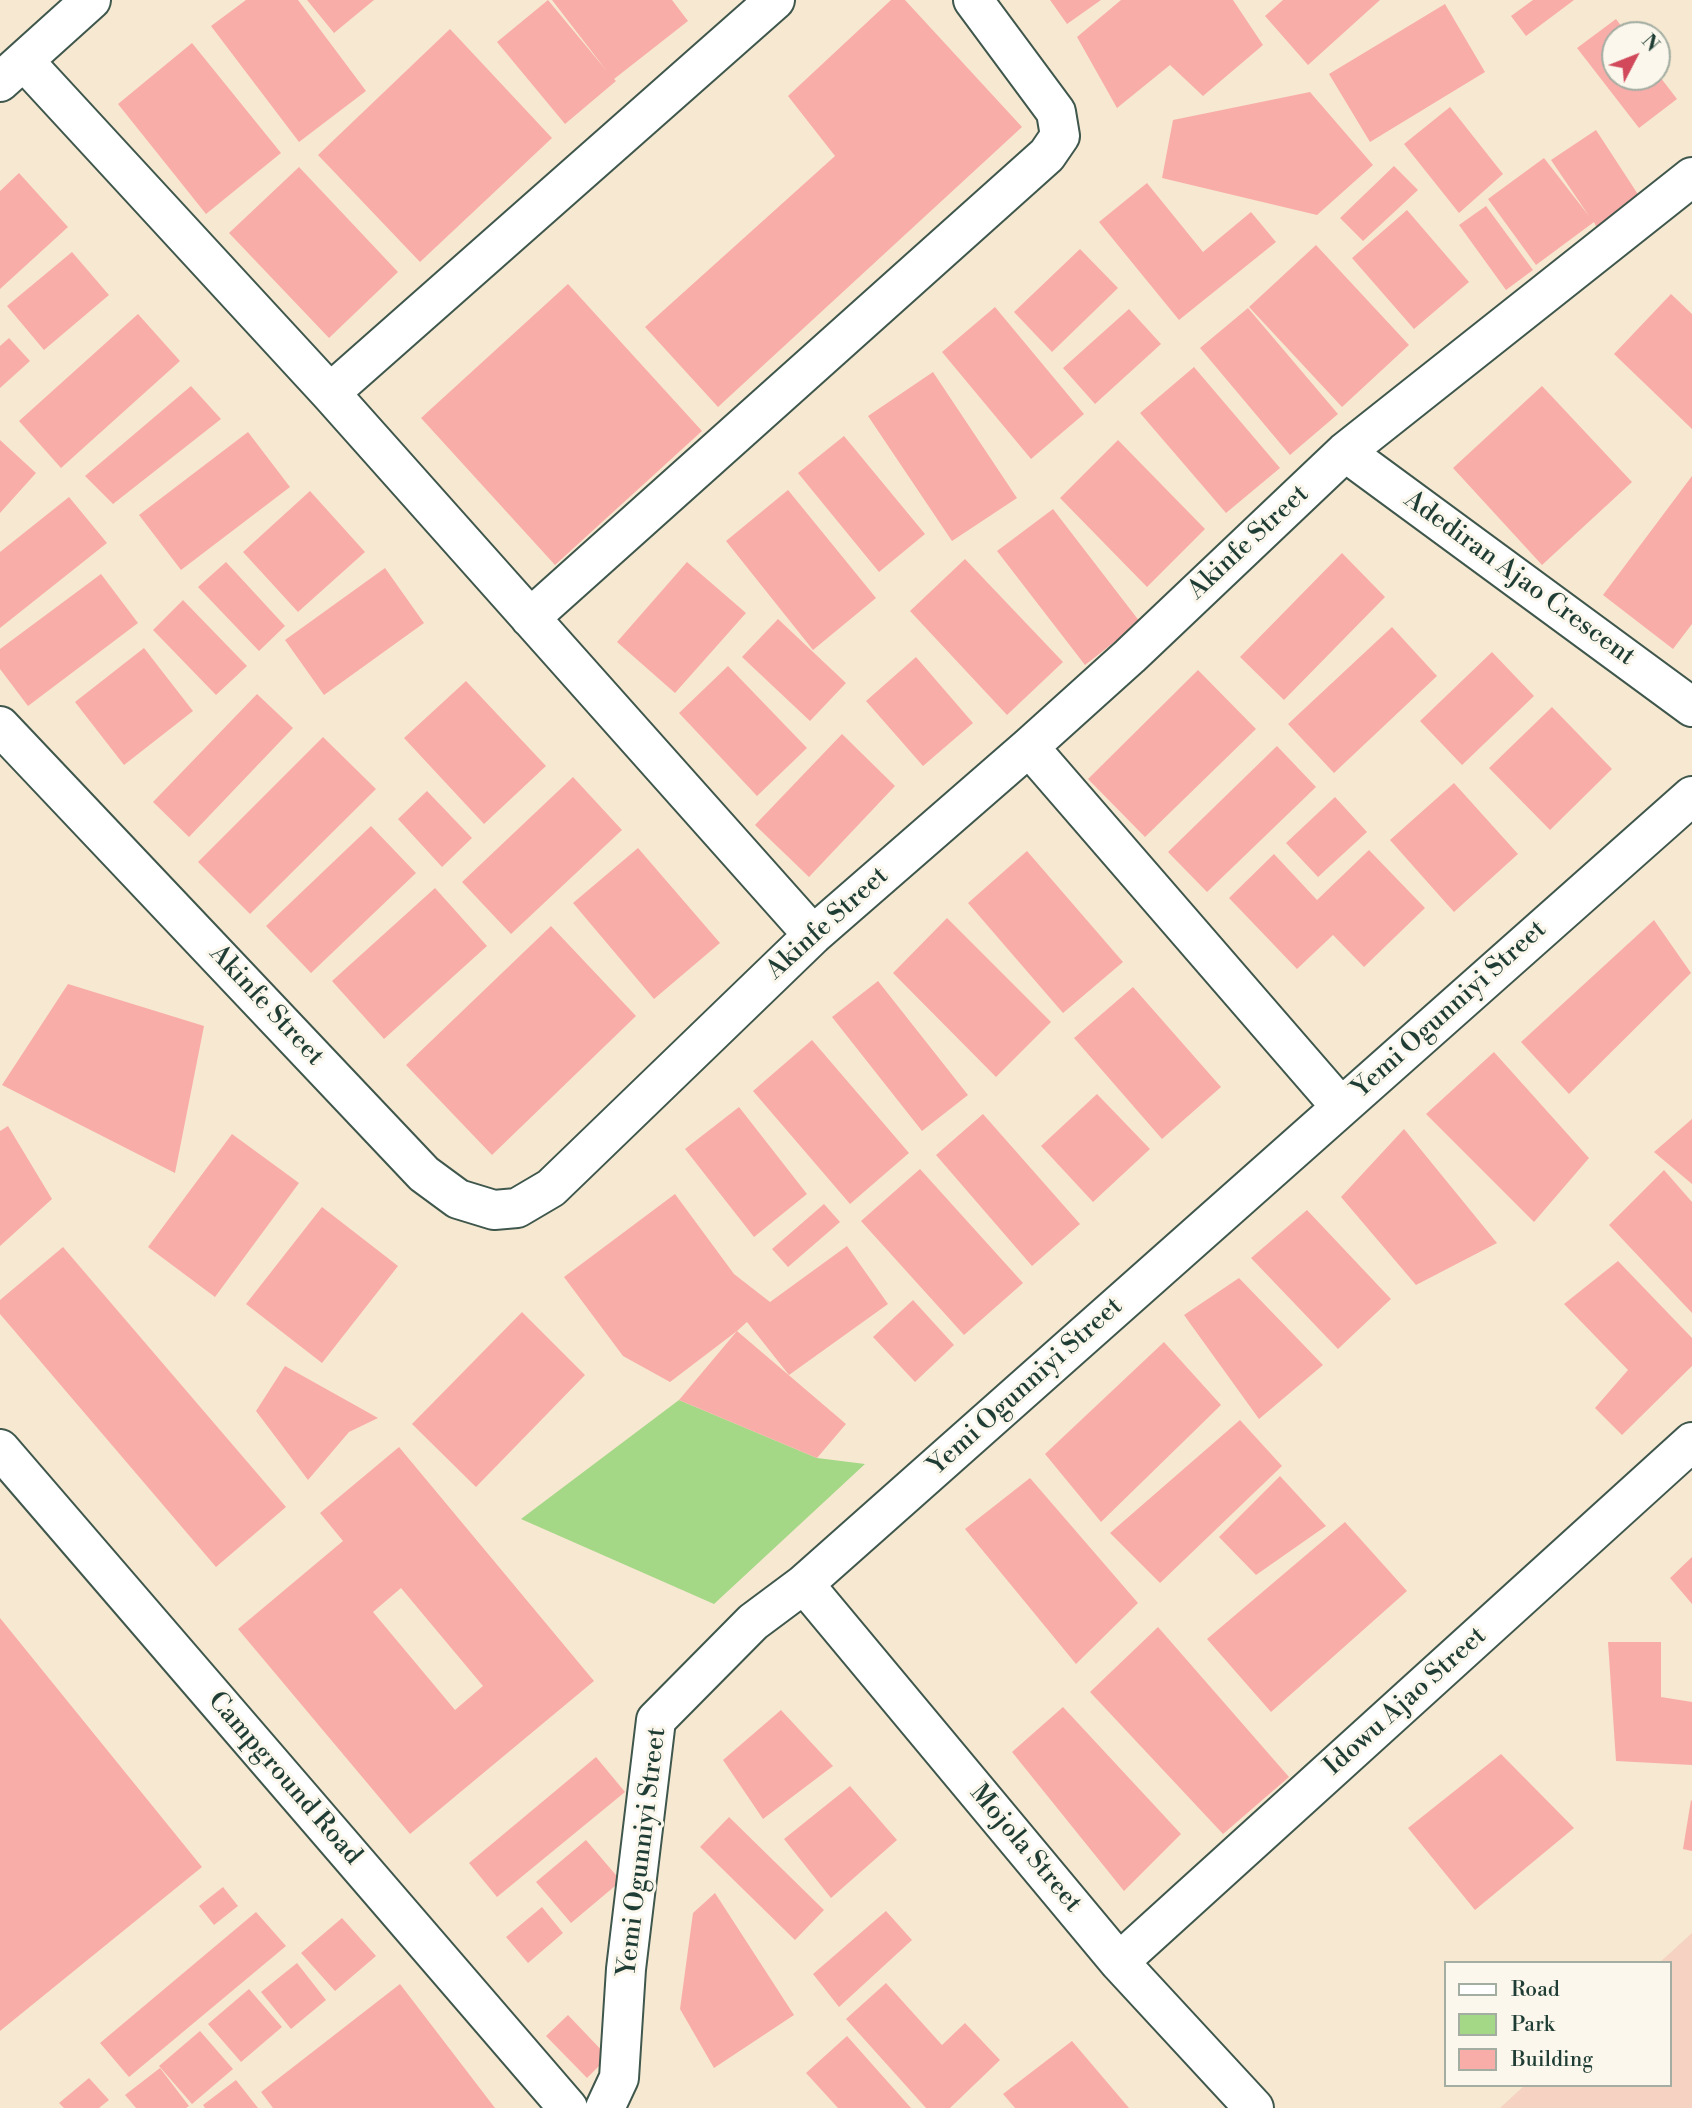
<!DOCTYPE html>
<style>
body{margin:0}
#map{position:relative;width:1692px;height:2108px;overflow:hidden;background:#f6e8d1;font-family:"Libre Bodoni",serif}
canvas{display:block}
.legend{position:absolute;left:1444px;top:1961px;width:228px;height:126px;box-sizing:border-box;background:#fbf7ec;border:2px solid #a3ada2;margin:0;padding:9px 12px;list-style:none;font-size:21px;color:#1f3d34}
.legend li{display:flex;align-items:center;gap:14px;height:35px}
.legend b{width:35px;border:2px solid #a3ada2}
.north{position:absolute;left:1601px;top:21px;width:70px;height:70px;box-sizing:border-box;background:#fbf7ec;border:2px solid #a3ada2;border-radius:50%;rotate:48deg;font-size:19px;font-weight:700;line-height:28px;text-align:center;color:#1f3d34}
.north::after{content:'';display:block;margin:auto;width:24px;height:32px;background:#d1495b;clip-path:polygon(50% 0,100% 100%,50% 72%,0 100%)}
</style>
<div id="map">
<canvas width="1692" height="2108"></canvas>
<ul class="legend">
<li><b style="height:9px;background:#fff"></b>Road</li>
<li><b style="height:19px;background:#a4d786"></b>Park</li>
<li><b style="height:19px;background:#f9ada9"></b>Building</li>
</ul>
<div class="north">N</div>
</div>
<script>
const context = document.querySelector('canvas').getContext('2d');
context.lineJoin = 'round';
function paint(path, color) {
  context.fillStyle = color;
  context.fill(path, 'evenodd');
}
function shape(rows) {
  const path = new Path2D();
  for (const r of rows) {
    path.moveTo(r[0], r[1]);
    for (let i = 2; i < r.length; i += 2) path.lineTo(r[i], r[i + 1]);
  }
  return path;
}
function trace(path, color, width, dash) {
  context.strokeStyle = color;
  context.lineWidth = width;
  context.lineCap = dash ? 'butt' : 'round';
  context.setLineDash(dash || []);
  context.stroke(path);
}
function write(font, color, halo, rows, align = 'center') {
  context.font = font + ' "Libre Bodoni",serif';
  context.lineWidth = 6;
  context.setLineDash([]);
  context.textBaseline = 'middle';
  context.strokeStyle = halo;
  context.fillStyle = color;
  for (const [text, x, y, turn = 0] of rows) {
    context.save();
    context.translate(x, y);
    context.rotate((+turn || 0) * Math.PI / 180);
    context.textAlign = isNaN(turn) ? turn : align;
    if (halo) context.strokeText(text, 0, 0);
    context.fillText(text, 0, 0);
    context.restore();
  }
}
const built = shape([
 [1692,1933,1692,2108,1500,2108,1525,2085,1669,2085,1669,1963,1659,1963]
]);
const green = shape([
 [679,1400,817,1458,865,1464,714,1604,521,1519]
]);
const building = shape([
 [246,0,298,0,366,91,299,142,211,26],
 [307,0,374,0,334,33],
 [548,0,606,70,552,0,672,0,688,21,614,79,616,81,565,124,497,42],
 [891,0,905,0,1022,127,718,407,645,327,835,156,788,96],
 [1050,0,1101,0,1067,24],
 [1121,0,1233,0,1263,45,1203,96,1170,65,1117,108,1077,37],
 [1283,0,1380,0,1308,65,1265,16],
 [1533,0,1574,0,1526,36,1511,16],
 [1445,4,1485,72,1370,142,1329,74],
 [1616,19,1628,35,1615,35,1615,77,1657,77,1657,73,1677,99,1639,128,1577,48],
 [450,29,552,138,420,262,318,155],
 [192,43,281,153,206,214,118,104],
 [1310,92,1373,165,1317,215,1162,178,1173,120],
 [1450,107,1503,174,1459,213,1404,144],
 [1596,130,1641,199,1597,228,1594,222,1536,265,1488,199,1544,158,1589,216,1551,160],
 [1394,166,1418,190,1363,241,1340,218],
 [299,167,398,272,329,338,229,233],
 [19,173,68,227,0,289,0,191],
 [1147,183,1203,252,1251,212,1276,242,1179,320,1099,222],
 [1486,206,1533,270,1506,290,1459,225],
 [1407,210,1469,282,1414,329,1352,258],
 [1316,245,1409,345,1342,407,1249,307],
 [1080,249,1118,288,1052,352,1014,312],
 [72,252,109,295,44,350,7,306],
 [568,284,702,431,555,565,421,418],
 [1671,294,1692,314,1692,429,1614,354],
 [995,307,1084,414,1031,459,942,352],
 [1248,308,1338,414,1290,455,1200,348],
 [1129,309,1161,344,1095,404,1063,368],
 [138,314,180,361,61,468,19,421],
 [9,338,30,361,0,388,0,346],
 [1194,367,1280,468,1226,513,1140,413],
 [933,372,1017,498,952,541,868,416],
 [191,386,221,419,113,504,85,476],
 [1542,386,1632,482,1542,565,1453,468],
 [248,432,290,487,181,570,139,515],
 [844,436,925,534,879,572,798,473],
 [0,440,36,473,0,513],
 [1118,440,1205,529,1147,587,1060,498],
 [1692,476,1692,624,1673,649,1603,595],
 [788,490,876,598,813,650,726,541],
 [310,491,365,552,298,612,243,552],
 [69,497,107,543,0,628,0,552],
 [1053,509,1140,622,1085,665,997,551],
 [1342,553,1385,597,1284,700,1240,657],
 [965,559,1063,662,1007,715,910,611],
 [226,562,285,626,259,651,198,587],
 [687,562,746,613,675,693,617,642],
 [385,568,424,623,324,695,285,640],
 [101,574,138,623,28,706,0,669,0,649],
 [183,600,247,666,216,695,153,630],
 [778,619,846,683,810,721,742,657],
 [1392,627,1437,676,1334,773,1288,724],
 [144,648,193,711,124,765,75,702],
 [1492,652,1534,696,1462,765,1420,721],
 [916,657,973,723,923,766,866,701],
 [728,666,807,748,757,796,679,713],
 [1198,670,1256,729,1145,837,1088,779],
 [466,681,546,766,484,824,404,738],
 [257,694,293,728,189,837,153,802],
 [1552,707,1612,769,1550,830,1489,768],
 [842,734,895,786,809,877,755,825],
 [323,737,376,789,250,914,198,862],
 [1277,746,1316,787,1207,892,1168,852],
 [573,777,622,830,511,934,462,882],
 [1454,783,1518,854,1454,912,1390,840],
 [427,791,472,838,442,867,398,819],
 [1335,797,1367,832,1318,877,1286,843],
 [371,826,416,873,311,973,266,926],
 [638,848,720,943,654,999,573,903],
 [1369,850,1425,908,1364,967,1333,935,1297,969,1229,898,1274,854,1317,900],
 [1027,851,1123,962,1063,1013,968,903],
 [435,888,487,946,384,1039,332,981],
 [947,918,1051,1022,996,1077,893,973],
 [1654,920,1691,973,1569,1094,1521,1042],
 [551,926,636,1016,492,1155,406,1065],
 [878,981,968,1095,922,1131,832,1017],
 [68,984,204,1026,175,1173,2,1085],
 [1133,987,1221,1087,1162,1139,1074,1038],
 [812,1040,909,1153,850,1204,753,1091],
 [1494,1052,1589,1158,1534,1222,1426,1114],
 [1097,1094,1150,1149,1093,1202,1041,1146],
 [739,1107,807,1194,754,1237,685,1149],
 [983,1114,1080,1224,1032,1266,936,1155],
 [1692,1119,1692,1184,1654,1152],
 [8,1126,52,1199,0,1246,0,1131],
 [1404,1129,1497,1243,1416,1285,1341,1197],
 [232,1134,299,1183,215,1297,148,1247],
 [920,1169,1023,1283,964,1335,861,1221],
 [1664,1170,1692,1202,1692,1313,1609,1225],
 [675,1194,734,1274,770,1302,847,1246,888,1304,789,1375,747,1322,737,1331,846,1424,817,1458,679,1400,737,1331,670,1382,623,1356,564,1277],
 [824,1204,840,1222,788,1267,772,1249],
 [322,1207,398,1266,322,1363,246,1304],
 [1307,1210,1391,1299,1338,1349,1251,1258],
 [63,1247,286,1507,216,1567,0,1314,0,1300],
 [1618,1261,1692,1338,1692,1366,1622,1435,1595,1408,1628,1370,1564,1304],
 [1239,1278,1323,1365,1259,1419,1184,1315],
 [913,1300,954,1345,915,1382,873,1337],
 [522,1312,585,1375,476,1487,412,1424],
 [1164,1342,1221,1405,1101,1522,1045,1454],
 [285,1366,378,1418,349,1432,308,1480,256,1411],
 [1240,1420,1282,1466,1160,1583,1110,1533],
 [399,1447,594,1681,410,1834,238,1629,343,1541,320,1513],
 [401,1588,483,1686,455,1710,373,1612],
 [1280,1476,1326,1526,1256,1575,1219,1537],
 [1030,1478,1138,1603,1076,1664,965,1529],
 [1345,1522,1407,1591,1271,1712,1207,1639],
 [1692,1557,1692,1604,1670,1578],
 [0,1618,202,1867,0,2031],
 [1158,1627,1289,1777,1223,1834,1090,1692],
 [1608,1642,1661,1642,1661,1697,1692,1702,1692,1765,1616,1761],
 [1063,1707,1181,1834,1124,1891,1012,1752],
 [781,1710,833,1766,763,1819,723,1760],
 [1501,1754,1574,1828,1475,1910,1408,1828],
 [596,1757,625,1792,497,1897,469,1863],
 [850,1786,897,1840,831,1898,784,1839],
 [1691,1800,1692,1801,1692,1851,1683,1849],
 [729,1817,824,1910,795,1940,700,1847],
 [586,1840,621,1881,571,1923,536,1882],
 [223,1887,238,1906,214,1925,199,1906],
 [715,1893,794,2015,714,2068,680,2009,693,1913],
 [542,1907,563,1933,528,1963,506,1937],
 [886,1911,912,1940,839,2007,813,1974],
 [256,1912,286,1946,129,2077,100,2043],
 [342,1918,376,1956,335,1991,301,1953],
 [297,1963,326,2000,291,2029,261,1992],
 [886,1983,942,2045,965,2023,1000,2060,950,2108,926,2108,846,2019],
 [400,1984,495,2108,273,2108,261,2092],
 [249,1989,282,2027,241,2062,208,2024],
 [568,2015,608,2057,587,2078,546,2036],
 [200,2031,233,2069,192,2104,159,2066],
 [847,2036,911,2108,838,2108,806,2073],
 [1072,2041,1129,2108,1015,2108,1003,2094],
 [160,2068,189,2106,186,2108,136,2108,125,2095],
 [89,2078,109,2100,99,2108,64,2108,59,2103],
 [236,2080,258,2108,205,2108,203,2105]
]);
const minor = shape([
 [24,61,330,393,813,935],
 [0,82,91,0],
 [330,393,775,0],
 [1345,452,1692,707],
 [530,618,1047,155,1060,136,1056,112,973,0],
 [0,726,424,1174,458,1199,494,1210,517,1208,551,1188,813,935,1029,747,1130,656,1345,452,1692,177],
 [1029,747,1341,1107],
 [0,1449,568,2108],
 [804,1584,1119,1962,1254,2108],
 [1119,1962,1692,1442],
 [605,2108,619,2078,626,1969,656,1720,753,1622,804,1584,1692,796]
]);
const streetNames = [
 ["Akinfe Street",1249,543,-43],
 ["Adediran Ajao Crescent",1519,579,36],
 ["Akinfe Street",828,924,-42],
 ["Akinfe Street",266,1006,47],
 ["Yemi Ogunniyi Street",1450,1010,-42],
 ["Yemi Ogunniyi Street",1026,1387,-42],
 ["Idowu Ajao Street",1406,1702,-42],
 ["Campground Road",284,1779,49],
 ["Mojola Street",1025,1849,50],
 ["Yemi Ogunniyi Street",643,1852,-83]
];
paint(built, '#f5d2c2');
paint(green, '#a4d786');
paint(building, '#f9ada9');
trace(minor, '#3f574c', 42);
trace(minor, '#fff', 38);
write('26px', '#1f3d34', '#fbf7ec', streetNames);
</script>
